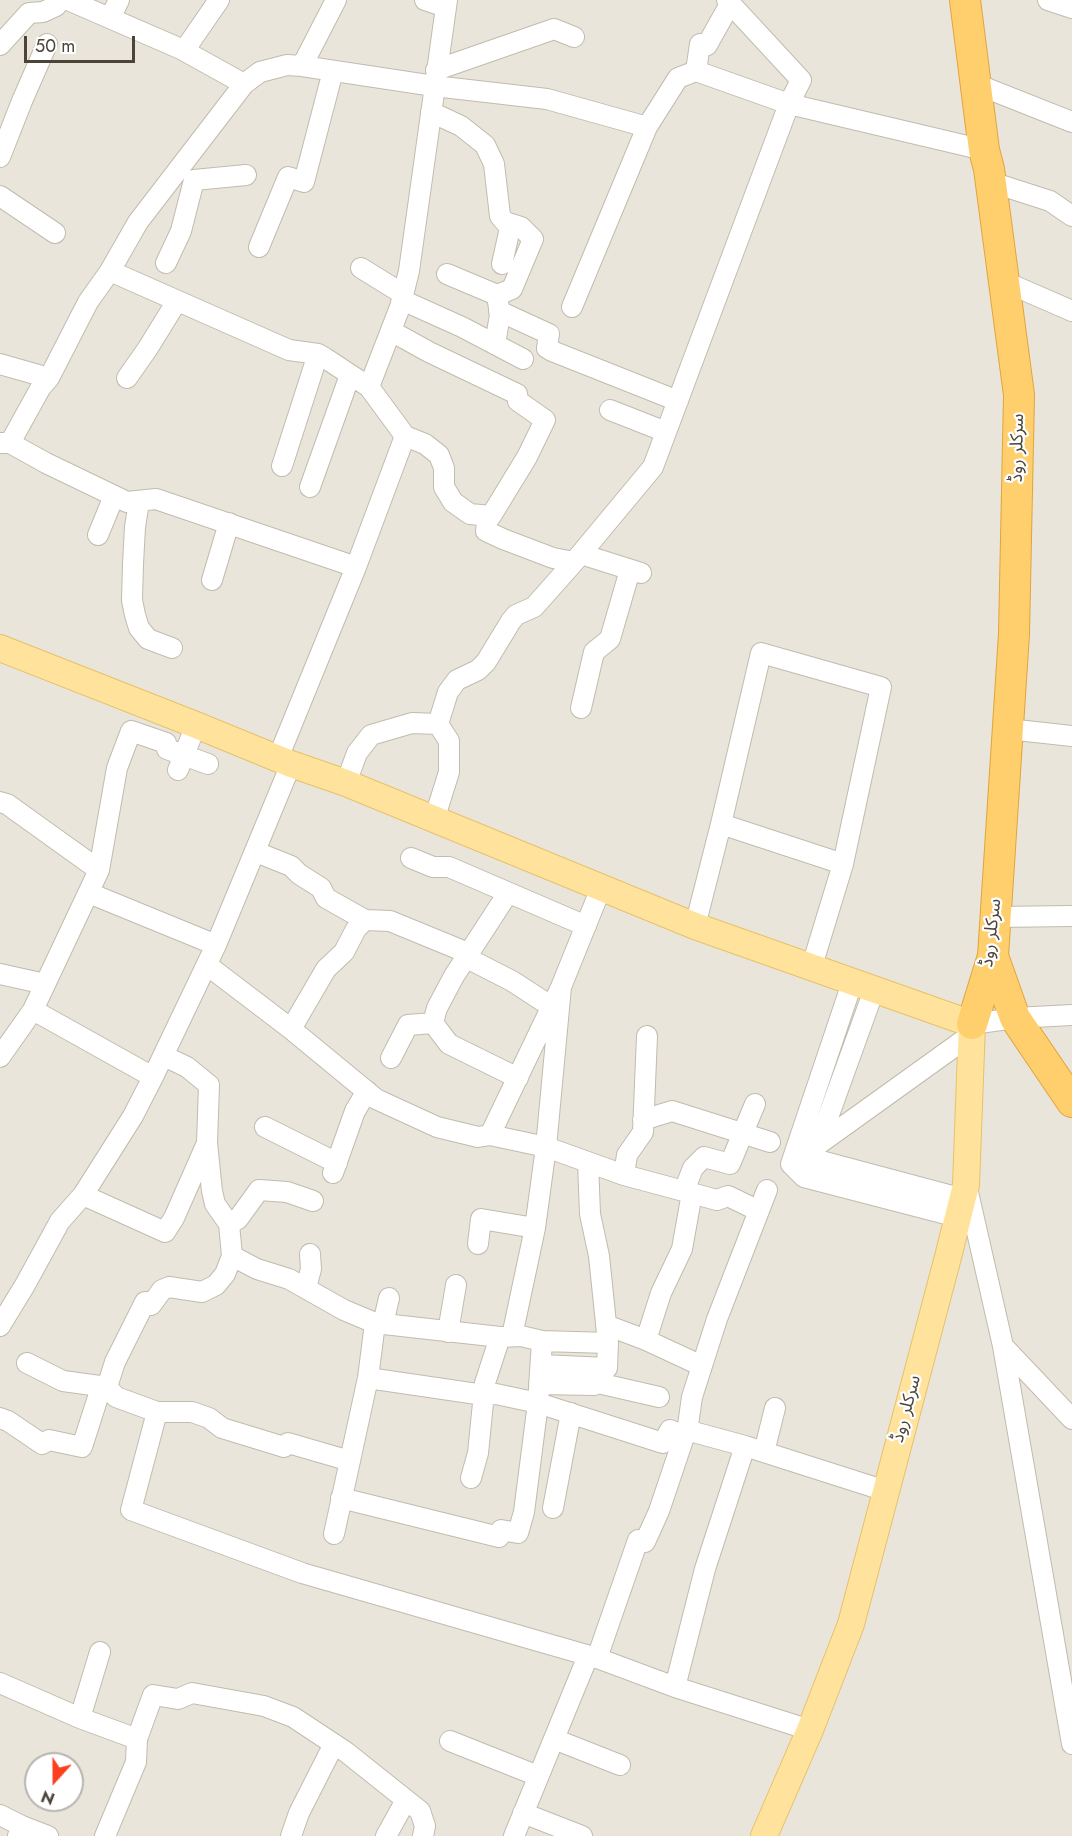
<!DOCTYPE html>
<meta charset="utf-8">
<style>
body{margin:0}
#map{position:relative;width:1072px;height:1836px;overflow:hidden;background:#f6f3ec;font-family:Jost,sans-serif}
canvas{display:block}
.north{position:absolute;left:24px;top:1752px;width:60px;height:60px;box-sizing:border-box;background:#fff;border:2px solid #b7b4b0;border-radius:50%;rotate:201deg;font-size:16px;font-weight:700;line-height:24px;text-align:center;color:#4b4439}
.north::after{content:'';display:block;margin:auto;width:21px;height:27px;background:#fc3f1d;clip-path:polygon(50% 0,100% 100%,50% 72%,0 100%)}
.scale{position:absolute;left:24px;top:36px;width:111px;height:27px;box-sizing:border-box;border:3px solid #4b4439;border-top:0;padding-left:8px;font-size:18px;line-height:21px;white-space:nowrap;color:#4b4439;-webkit-text-stroke:4px #fff;paint-order:stroke}
</style>
<div id="map">
<canvas width="1072" height="1836"></canvas>
<div class="north">N</div>
<div class="scale">50 m</div>
</div>
<script>
const context = document.querySelector('canvas').getContext('2d');
context.lineJoin = 'round';
function paint(path, color) {
  context.fillStyle = color;
  context.fill(path, 'evenodd');
}
function shape(rows) {
  const path = new Path2D();
  for (const r of rows) {
    path.moveTo(r[0], r[1]);
    for (let i = 2; i < r.length; i += 2) path.lineTo(r[i], r[i + 1]);
  }
  return path;
}
function trace(path, color, width, dash) {
  context.strokeStyle = color;
  context.lineWidth = width;
  context.lineCap = dash ? 'butt' : 'round';
  context.setLineDash(dash || []);
  context.stroke(path);
}
function write(font, color, halo, rows, align = 'center') {
  context.font = font + ' Jost,"Noto Sans Arabic",sans-serif';
  context.lineWidth = 4.5;
  context.setLineDash([]);
  context.textBaseline = 'middle';
  context.strokeStyle = halo;
  context.fillStyle = color;
  for (const [text, x, y, turn = 0] of rows) {
    context.save();
    context.translate(x, y);
    context.rotate((+turn || 0) * Math.PI / 180);
    context.textAlign = isNaN(turn) ? turn : align;
    if (halo) context.strokeText(text, 0, 0);
    context.fillText(text, 0, 0);
    context.restore();
  }
}
const residential = shape([
 [0,0,1072,0,1072,1836,0,1836],
 [36,1764,72,1764,72,1800,36,1800]
]);
const minor = shape([
 [68,0,181,49,244,84],
 [425,0,446,7],
 [1048,0,1072,8],
 [110,18,119,0],
 [0,45,29,13,43,12,56,6,59,0],
 [187,52,190,42,219,0],
 [302,66,336,0],
 [436,70,554,29,574,37],
 [696,71,700,44,707,45,730,4],
 [976,84,1072,122],
 [431,112,461,126,485,145,494,164,500,216,510,228,502,264],
 [0,157,22,101,47,44],
 [991,182,1050,201,1072,216],
 [0,196,55,233],
 [259,247,288,177,304,182,333,71],
 [166,263,181,231,194,180,246,175],
 [361,268,403,294],
 [110,271,289,350,318,354,325,358,369,387,405,436,425,444,439,455,444,468,444,487,453,502,470,514,491,516,487,521,486,531,503,539,553,558,574,562],
 [447,274,497,295,500,315,495,344],
 [1003,281,1072,311],
 [497,295,512,289,533,239,521,227,505,222],
 [402,300,462,327,523,359],
 [572,307,647,127,678,78,696,71,789,104,984,150],
 [499,311,549,334,547,348,552,351,678,401],
 [391,331,429,352,517,394,518,401,545,420,527,457,491,516],
 [0,364,49,378],
 [127,378,148,348,177,301],
 [369,387,400,307,409,271,447,0],
 [610,410,666,432],
 [0,443,10,443,41,387,49,378,88,302,110,271,138,222,244,84,260,72,287,65,302,66,434,86,547,99,647,127],
 [10,443,46,463,127,502,156,499,356,567],
 [282,466,318,354],
 [310,487,350,375],
 [139,502,135,527,133,564,132,600,135,615,139,628,148,639,172,648],
 [98,535,114,496],
 [581,554,641,573],
 [212,580,229,523],
 [581,708,594,652,610,639,630,570],
 [1008,729,1072,736],
 [278,758,356,567,405,436],
 [178,770,196,725],
 [346,783,357,753,371,735,412,723,438,724],
 [0,802,7,804,99,870],
 [434,820,449,772,449,741,438,724,448,692,457,680,478,670,486,662,511,621,516,615,534,607,574,562,653,467,789,104,801,80,727,0],
 [721,824,843,864],
 [256,852,291,866,299,874,321,888,326,898,365,920,390,921,468,953],
 [411,858,433,867,449,867,586,926],
 [89,893,216,945],
 [995,917,1072,916],
 [695,926,721,824,761,653,881,687,843,864,811,969],
 [465,957,512,981,552,1007],
 [207,965,291,1029,376,1099,437,1127,478,1137,490,1135,546,1147,624,1175,717,1200,728,1196,759,1211],
 [0,974,45,984],
 [33,1010,153,1077],
 [433,1023,437,1008,454,976,508,893],
 [433,1023,449,1044,518,1078],
 [972,1024,1015,1018,1072,1015],
 [291,1029,326,969,344,952,356,929,365,920],
 [0,1057,33,1010,99,870,117,768,131,731,166,743,167,749,208,764],
 [391,1058,408,1025,433,1023],
 [643,1120,672,1111,770,1142],
 [265,1127,337,1163],
 [490,1135,561,987,601,888],
 [818,1145,874,990],
 [802,1156,963,1199],
 [791,1164,972,1034],
 [791,1164,852,983],
 [791,1164,804,1177,958,1217],
 [333,1173,355,1111,367,1091],
 [624,1175,627,1155,643,1132,647,1036],
 [967,1188,1003,1346,1072,1744],
 [684,1191,693,1168,704,1157,730,1164,755,1104],
 [83,1195,165,1232,174,1218,207,1143],
 [229,1224,238,1219,259,1190,287,1192,313,1201],
 [478,1244,481,1219,535,1228],
 [232,1256,257,1269,289,1279,344,1310,375,1323,500,1337,521,1336,542,1341,608,1343],
 [306,1288,311,1269,310,1254],
 [383,1324,389,1298],
 [606,1325,646,1340,702,1366],
 [0,1326,25,1285,60,1221,83,1195,133,1116,153,1077,216,945,291,764],
 [448,1332,456,1285],
 [512,1336,535,1228,546,1147,561,987],
 [646,1340,661,1293,682,1249,692,1193],
 [1003,1346,1072,1419],
 [27,1363,63,1381,107,1387,116,1397,157,1412,192,1412,209,1418,222,1428,284,1447,288,1443,350,1461],
 [541,1365,607,1368,608,1343,599,1256,590,1214,588,1162],
 [368,1378,484,1395,496,1394,538,1403,663,1443,670,1430,684,1436],
 [539,1384,594,1385,598,1383,659,1397],
 [157,1412,131,1510,302,1573,597,1658,675,1687,810,1730],
 [0,1418,8,1421,42,1444,49,1440,82,1447,99,1394,107,1387,115,1362,145,1302,151,1305,162,1290,169,1287,202,1292,216,1285,225,1274,232,1256,229,1224,215,1204,212,1191,207,1143,209,1085,187,1067,164,1056],
 [686,1430,745,1446,886,1491],
 [764,1452,775,1408],
 [471,1478,478,1453,485,1383,500,1337],
 [341,1498,499,1537,501,1530,518,1533,524,1512,538,1403,542,1341],
 [553,1508,571,1413],
 [334,1534,368,1378,375,1323],
 [597,1658,638,1540,645,1542,659,1511,688,1425,692,1397,717,1319,767,1190],
 [0,1683,80,1718,137,1739],
 [675,1687,705,1569,745,1446],
 [80,1718,100,1652],
 [554,1739,620,1765],
 [450,1741,538,1776],
 [523,1813,582,1836],
 [0,1815,22,1826,18,1836],
 [22,1826,48,1836],
 [105,1836,136,1762,137,1739,153,1695,178,1699,192,1693,264,1706,293,1717,346,1752,420,1811,425,1826,423,1836],
 [291,1836,299,1813,334,1744],
 [386,1836,406,1800],
 [514,1836,588,1656]
]);
const major = shape([
 [0,648,196,725,291,764,346,783,695,926,972,1024,966,1185,948,1257,851,1624,810,1730,764,1836]
]);
const highway = shape([
 [965,0,984,150,989,169,1019,395,1014,634,993,956,972,1024],
 [993,956,1015,1018,1072,1102]
]);
const streetNames = [
 ["سرکلر روڈ",1018,448,-89],
 ["سرکلر روڈ",992,933,-83],
 ["سرکلر روڈ",907,1409,-75]
];
paint(residential, '#eae5da');
trace(minor, '#c2bbae', 22);
trace(major, '#e6c16a', 28);
trace(highway, '#e0a43c', 32);
trace(minor, '#fff', 20);
trace(major, '#ffe39c', 26);
trace(highway, '#ffcf6e', 30);
write('18px', '#4b4439', '#fff', streetNames);
</script>
